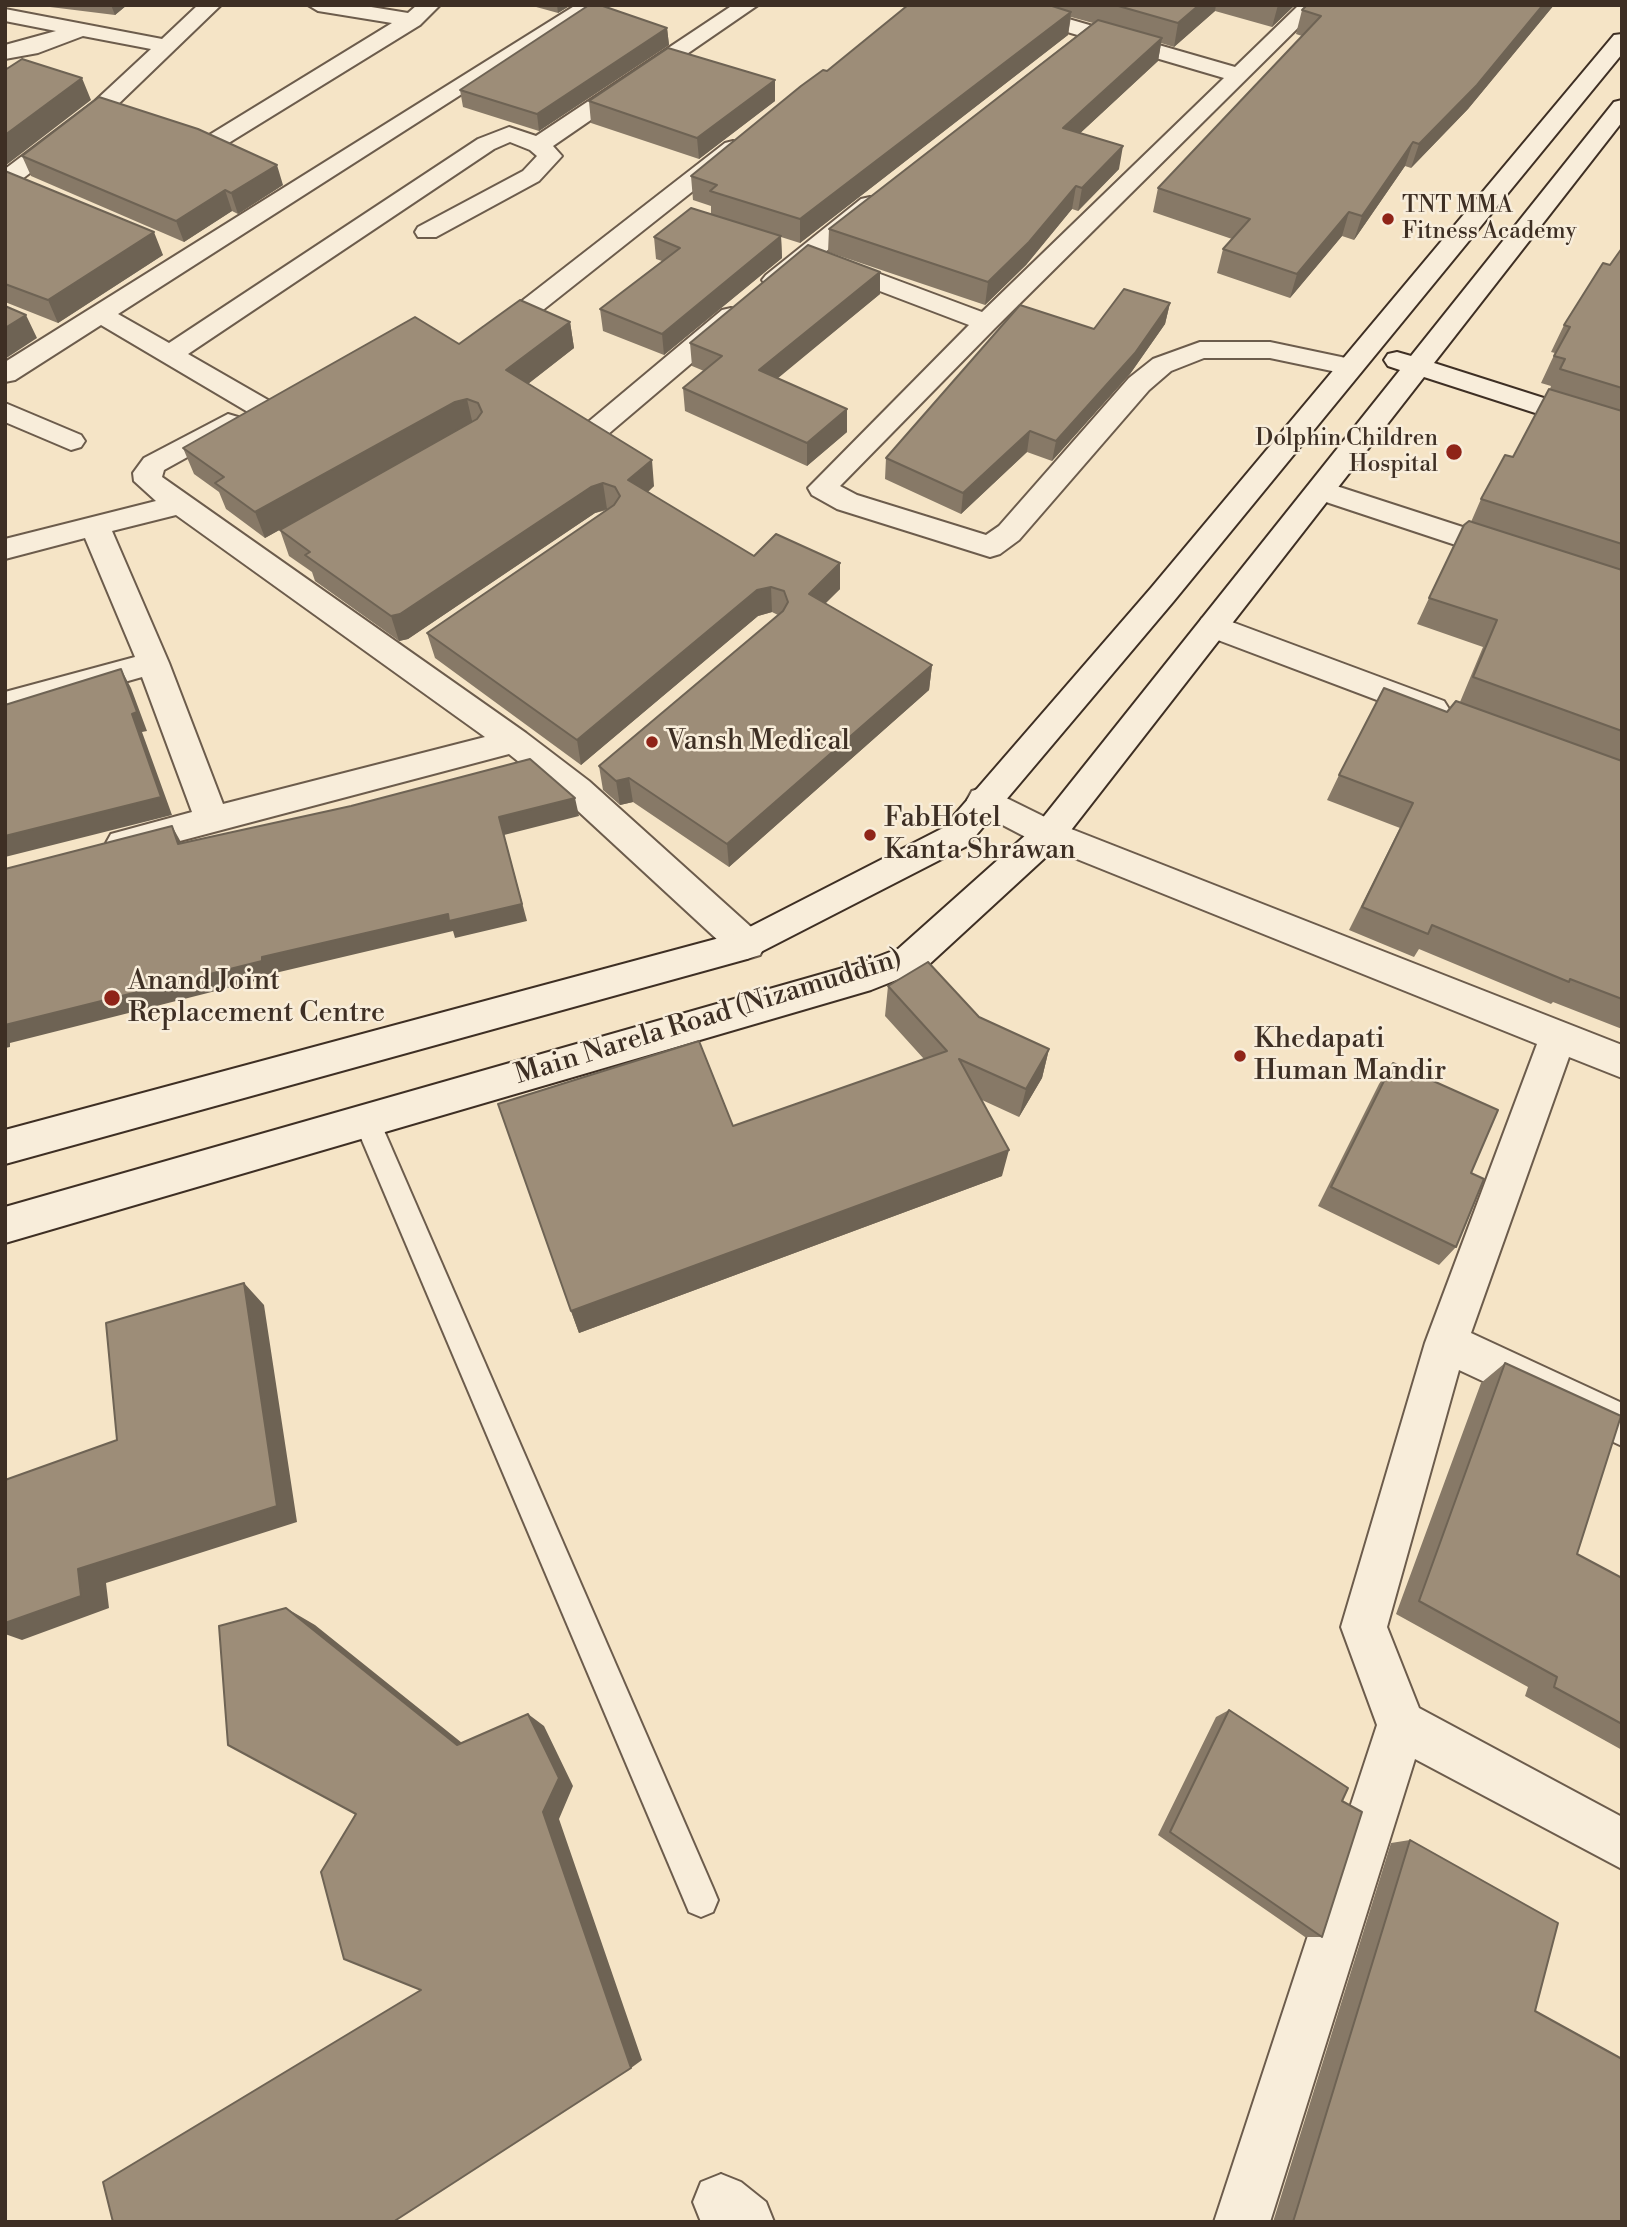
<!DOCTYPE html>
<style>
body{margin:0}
#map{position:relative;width:1627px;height:2227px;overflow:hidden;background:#f5e4c6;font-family:"Libre Bodoni",serif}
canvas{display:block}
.frame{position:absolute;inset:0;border:7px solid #3e2f24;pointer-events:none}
</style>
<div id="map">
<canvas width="1627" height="2227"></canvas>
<div class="frame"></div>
</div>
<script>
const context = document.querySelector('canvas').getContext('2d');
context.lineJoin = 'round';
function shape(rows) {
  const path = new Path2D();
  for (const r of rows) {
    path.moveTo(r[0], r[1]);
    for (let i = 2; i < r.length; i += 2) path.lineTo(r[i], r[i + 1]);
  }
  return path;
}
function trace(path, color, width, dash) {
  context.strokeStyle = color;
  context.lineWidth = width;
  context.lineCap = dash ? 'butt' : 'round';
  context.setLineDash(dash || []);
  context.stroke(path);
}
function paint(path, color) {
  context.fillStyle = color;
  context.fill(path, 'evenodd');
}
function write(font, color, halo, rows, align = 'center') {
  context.font = font + ' "Libre Bodoni",serif';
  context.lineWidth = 5;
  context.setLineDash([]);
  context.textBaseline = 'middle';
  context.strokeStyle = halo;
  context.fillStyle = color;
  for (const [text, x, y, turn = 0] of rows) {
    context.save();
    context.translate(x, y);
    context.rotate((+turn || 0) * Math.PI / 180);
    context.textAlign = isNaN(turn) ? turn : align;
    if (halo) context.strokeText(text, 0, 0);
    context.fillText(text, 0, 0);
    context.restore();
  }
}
const lane = shape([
 [366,1108,375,1111,379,1119,713,1888,718,1900,713,1912,701,1917,689,1912,353,1119,357,1111,366,1108]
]);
const street = shape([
 [198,5,221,5,111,111,13,186,5,188,5,169,95,101,151,49,83,36,38,53,5,59,5,45,56,31,5,21,5,9,162,39,198,5],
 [308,5,359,5,408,13,417,5,440,5,420,25,222,147,206,147,202,142,206,137,392,23,318,11,308,5],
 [576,5,601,5,118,314,169,343,478,139,509,127,536,136,733,5,758,5,553,146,562,156,539,181,436,237,418,237,415,232,418,227,523,171,537,156,530,150,510,142,494,149,188,354,268,400,272,406,268,412,258,414,248,412,101,325,15,380,5,382,5,362,576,5],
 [986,5,1020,5,1235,67,1299,5,1321,5,995,328,840,486,857,495,986,535,999,526,1129,378,1153,359,1200,342,1270,342,1360,361,1364,367,1360,373,1351,375,1270,358,1204,358,1171,371,1149,390,1019,540,1000,554,990,557,837,509,812,495,808,488,969,325,822,269,818,264,822,259,831,256,840,259,982,312,1224,78,989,9,986,5],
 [733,141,741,143,745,148,741,153,500,344,482,344,478,338,482,332,725,143,733,141],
 [870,197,879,199,882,204,879,209,784,285,766,285,762,280,766,275,861,199,870,197],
 [731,308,740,310,744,316,740,322,607,435,597,438,587,435,583,429,587,423,722,310,731,308],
 [5,403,81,435,85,441,81,447,71,450,5,422,5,403],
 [228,414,238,417,242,423,238,429,164,470,162,477,526,733,589,781,760,935,765,945,760,955,747,959,734,955,565,799,509,754,123,856,111,852,106,843,111,834,192,812,142,677,5,716,5,692,135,657,85,538,5,559,5,539,156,501,134,481,133,473,144,458,228,414],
 [176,515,485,737,223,804,169,663,112,531,176,515],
 [1321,481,1518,545,1522,552,1518,559,1507,562,1311,497,1307,490,1311,483,1321,481],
 [1213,615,1444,701,1449,709,1444,717,1433,721,1422,717,1202,634,1198,626,1202,618,1213,615],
 [984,787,1061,825,1622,1045,1622,1078,1569,1057,1471,1333,1622,1403,1622,1446,1459,1370,1387,1627,1419,1708,1622,1817,1622,1869,1415,1759,1270,2222,1214,2222,1377,1725,1341,1627,1425,1343,1537,1044,1037,843,972,809,967,800,972,791,984,787],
 [721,2174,741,2182,766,2202,774,2222,701,2222,693,2202,701,2182,721,2174]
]);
const secondary = shape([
 [1622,34,1622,54,1173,602,967,846,747,959,5,1164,5,1130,738,933,943,828,1151,588,1614,35,1622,34],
 [1622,100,1622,122,1434,363,1622,423,1622,441,1424,377,1061,843,924,969,871,990,5,1243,5,1207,864,962,898,949,1037,825,1400,370,1388,366,1384,360,1388,354,1397,352,1411,356,1614,102,1622,100]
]);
const wall = shape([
 [34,5,127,5,115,15],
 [529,5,571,5,558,13],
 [908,5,1295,5,1272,27,1215,11,1174,47,1161,43,1158,61,1080,133,1119,169,1078,211,1072,209,1026,265,985,305,828,252,829,229,1093,23,1071,17,1068,35,800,243,781,237,782,258,664,355,603,331,600,309,662,261,656,259,654,237,711,214,711,206,693,200,691,176,827,71],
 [1307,5,1554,5,1468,109,1411,168,1405,166,1354,240,1342,236,1290,298,1217,273,1223,249,1232,239,1153,212,1158,188,1302,36,1296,34,1302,10],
 [667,28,669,45,539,131,463,107,460,90],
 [775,80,775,101,699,159,591,123,589,101],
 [22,156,283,185,238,214,232,211,184,242,31,176],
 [5,171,163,255,58,323,5,302],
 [1622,248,1622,1029,1553,1002,1551,1004,1419,949,1414,957,1349,930,1400,828,1327,800,1339,775,1447,712,1460,702,1483,647,1417,624,1429,598,1471,522,1481,499,1513,457,1550,389,1551,386,1541,383,1555,353,1551,352,1564,325,1610,265],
 [880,272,880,294,777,378,847,432,807,466,685,411,683,388,704,371,692,366,690,343],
 [1170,303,1165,324,1130,374,1052,461,1027,452,961,514,885,479,886,458,1094,329],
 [570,322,574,348,528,384,654,486,648,492,754,556,840,563,840,589,825,603,932,665,929,690,729,867,633,802,620,805,603,790,599,766,778,615,772,612,758,616,581,765,435,658,427,633,607,510,595,513,408,639,399,641,315,581,312,572,289,556,280,530,369,480,265,538,226,509,219,492,194,474,183,448,459,344],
 [888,986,979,1017,1049,1049,1042,1078,1019,1117,982,1100,1002,1176,579,1333,571,1311,733,1126,924,1059,885,1016],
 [1393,1063,1471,1173,1456,1247,1439,1265,1318,1206,1379,1084],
 [1505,1363,1577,1554,1622,1578,1622,1750,1525,1696,1528,1687,1396,1614,1481,1383],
 [1229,1710,1342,1801,1322,1937,1305,1937,1158,1835,1216,1717],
 [1410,1840,1535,2011,1622,2222,1273,2222,1391,1843]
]);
const shadedWall = shape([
 [111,5,127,5,115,15],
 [557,5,571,5,558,13],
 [1199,5,1216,5,1215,11,1174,47,1178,23],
 [1278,5,1295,5,1272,27],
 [1543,5,1554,5,1468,109,1411,168,1419,144],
 [1071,12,1068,35,800,243,800,219],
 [667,28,669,45,539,131,537,114],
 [1162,38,1158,61,1060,152,1063,128],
 [82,78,91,100,5,166,5,135],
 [775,80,775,101,699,159,697,138],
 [1413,142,1405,166,1354,240,1362,216],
 [1123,146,1119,169,1078,211,1082,188],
 [277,165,283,185,238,214,231,193],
 [1076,186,1072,209,1026,265,985,305,988,282],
 [225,190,232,211,184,242,176,221],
 [1349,212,1342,236,1290,298,1297,274],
 [154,232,163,255,58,323,48,300],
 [781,236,782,258,664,355,662,334],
 [880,272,880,294,760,393,759,370],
 [1170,303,1165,324,1130,374,1052,461,1056,441],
 [26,315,37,338,5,359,5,328],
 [570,322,574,348,511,397,506,370],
 [467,399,473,425,461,429,265,538,255,512,455,402],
 [847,409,847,432,807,466,807,443],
 [1030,431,1027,452,961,514,963,493],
 [652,460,654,486,632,506,628,480],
 [603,483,607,509,595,513,408,639,399,641,391,616,591,487],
 [840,563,840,589,809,620,809,594],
 [771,587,772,612,758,616,581,765,577,740,757,590],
 [932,665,929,690,729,867,727,844],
 [121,669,131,688,147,731,142,732,172,815,5,857,5,836,132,714],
 [629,778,633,802,620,805,616,781],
 [575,798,579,816,504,835,527,921,455,938,453,931,271,974,271,977,10,1043,10,1047,5,1048,5,1025,262,957,499,817],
 [172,826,182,844,178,844],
 [1049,1049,1042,1078,1019,1117,1026,1089],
 [1009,1150,1002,1176,579,1333,571,1311],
 [244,1283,264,1305,297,1522,106,1583,109,1608,22,1640,5,1634,5,1623,78,1569],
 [286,1608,315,1625,477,1755,457,1745],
 [528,1714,544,1726,573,1786,559,1819,642,2060,631,2068,543,1812]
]);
const building = shape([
 [589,5,600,5,667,28,537,114,460,90,589,5],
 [908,5,1049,5,1071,12,800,219,710,191,717,185,691,176,801,86,823,70,827,71,908,5],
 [1115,5,1199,5,1178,23,1115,5],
 [1307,5,1543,5,1477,85,1419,144,1413,142,1362,216,1349,212,1297,274,1223,249,1250,219,1158,188,1321,16,1302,10,1307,5],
 [1098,20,1162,38,1063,128,1123,146,1082,188,1076,186,1029,242,988,282,829,229,1098,20],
 [668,48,775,80,697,138,589,101,668,48],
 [22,59,82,78,5,135,5,70,22,59],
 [99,97,198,129,277,165,231,193,225,190,176,221,22,156,99,97],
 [5,171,154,232,48,300,5,284,5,171],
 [691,208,781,236,662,334,600,309,680,248,654,237,691,208],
 [808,245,880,272,759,370,847,409,807,443,683,388,722,356,690,343,808,245],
 [1622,248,1622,388,1560,369,1565,359,1554,356,1570,327,1564,325,1603,263,1610,265,1622,248],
 [1124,289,1170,303,1135,353,1056,441,1030,431,963,493,886,458,1020,305,1094,329,1124,289],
 [520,300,570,322,506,370,652,460,628,480,754,556,776,534,840,563,809,594,932,665,727,844,629,778,616,781,599,766,783,611,788,602,784,591,771,587,757,590,577,740,427,633,614,505,620,496,615,487,603,483,591,487,400,614,391,616,305,555,310,552,280,530,477,419,482,412,478,403,467,399,455,402,255,512,215,483,224,477,183,448,415,317,459,344,520,300],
 [5,306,26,315,5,328,5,306],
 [1549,389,1622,411,1622,544,1481,499,1505,455,1513,457,1549,389],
 [1469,521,1622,570,1622,731,1473,677,1497,620,1429,598,1464,525,1469,521],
 [121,669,137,712,132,714,161,797,5,836,5,705,121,669],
 [1384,688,1447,712,1456,701,1622,761,1622,999,1570,979,1569,982,1432,925,1428,934,1362,907,1413,803,1339,775,1384,688],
 [530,759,575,798,499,817,522,904,449,921,448,914,262,957,262,961,5,1025,5,869,172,826,178,844,351,806,530,759],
 [928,962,979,1017,1049,1049,1026,1089,959,1059,1009,1150,571,1311,498,1104,699,1041,733,1126,947,1051,888,986,928,962],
 [1393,1063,1498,1110,1471,1173,1484,1179,1456,1247,1331,1187,1393,1063],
 [244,1283,277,1506,78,1569,81,1596,5,1623,5,1480,117,1440,106,1323,244,1283],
 [1505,1363,1621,1416,1577,1554,1622,1578,1622,1724,1554,1687,1557,1677,1419,1601,1505,1363],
 [286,1608,457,1745,528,1714,559,1778,543,1812,631,2068,393,2222,113,2222,103,2182,421,1990,344,1959,321,1872,356,1814,228,1745,219,1626,286,1608],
 [1229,1710,1348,1788,1342,1801,1362,1812,1322,1937,1170,1832,1229,1710],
 [1410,1840,1558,1923,1535,2011,1622,2059,1622,2222,1293,2222,1410,1840]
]);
const markers = [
 [1388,219,7,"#8f2418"],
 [1454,452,9,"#8f2418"],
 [652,742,7,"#8f2418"],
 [870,835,7,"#8f2418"],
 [112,998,9,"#8f2418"],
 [1240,1056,7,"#8f2418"]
];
const farPoinames = [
 ["TNT MMA",1402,206],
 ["Fitness Academy",1402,232],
 ["Dolphin Children",1438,439,"right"],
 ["Hospital",1438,465,"right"]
];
const poiNames = [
 ["Vansh Medical",666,742],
 ["FabHotel",884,819],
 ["Kanta Shrawan",884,851],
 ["Anand Joint",128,982],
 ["Replacement Centre",128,1014],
 ["Khedapati",1254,1040],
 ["Human Mandir",1254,1072]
];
const streetNames = [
 ["Main Narela Road (Nizamuddin)",709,1018,-17]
];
trace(lane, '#6c5c4c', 4);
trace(street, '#6c5c4c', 4);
trace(secondary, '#3e2f24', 4);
paint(lane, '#f8edda');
paint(street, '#f8edda');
paint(secondary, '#f8edda');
paint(wall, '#877967');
paint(shadedWall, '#6e6354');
paint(building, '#9d8d78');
trace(building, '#6e6354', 2);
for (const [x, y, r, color] of markers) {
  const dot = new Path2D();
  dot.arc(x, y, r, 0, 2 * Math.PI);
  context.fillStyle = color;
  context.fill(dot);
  trace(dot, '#f8edda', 2.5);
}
write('23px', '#3e2f24', '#f8edda', farPoinames, 'left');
write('28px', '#3e2f24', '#f8edda', poiNames, 'left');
write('28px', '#3e2f24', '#f8edda', streetNames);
</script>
